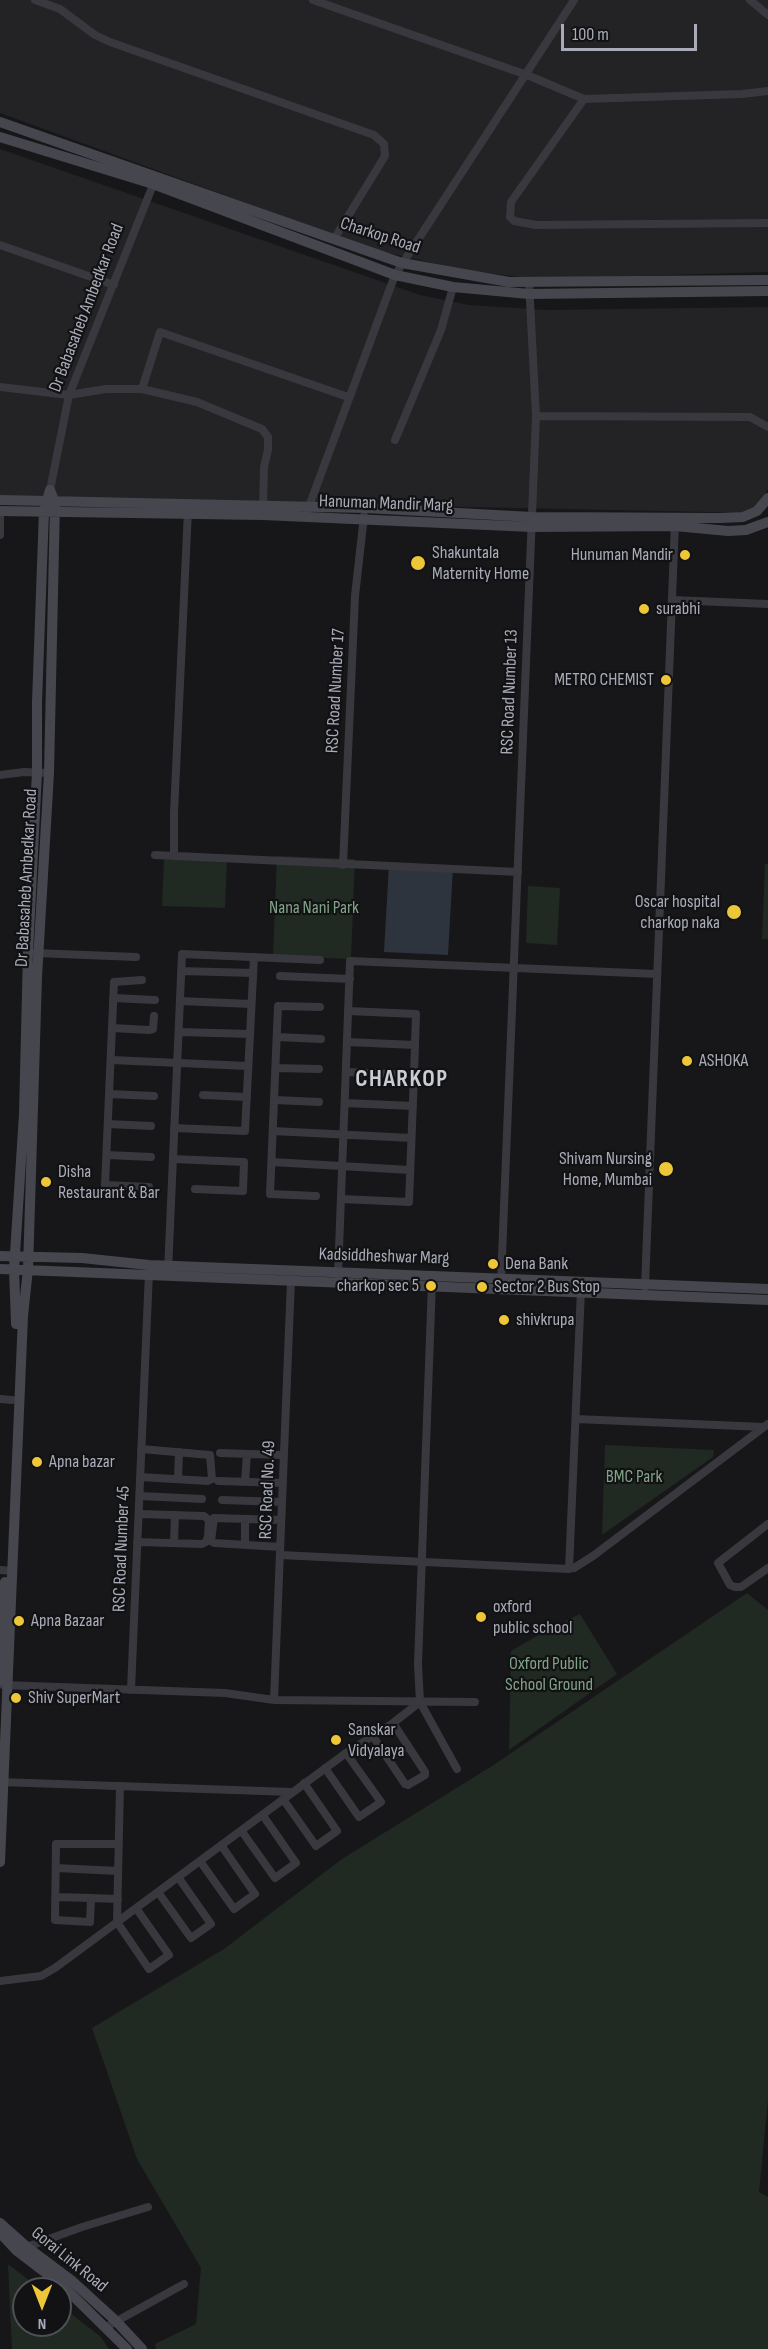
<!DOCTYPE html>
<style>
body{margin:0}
#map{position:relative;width:768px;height:2349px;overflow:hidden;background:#171719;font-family:"Sofia Sans Condensed",sans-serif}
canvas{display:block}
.north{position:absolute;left:12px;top:2277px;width:60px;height:60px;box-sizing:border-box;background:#121214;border:2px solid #4e5056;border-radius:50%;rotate:180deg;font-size:16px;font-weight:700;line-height:24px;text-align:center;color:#a9acb8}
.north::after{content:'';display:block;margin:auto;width:21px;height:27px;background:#eec739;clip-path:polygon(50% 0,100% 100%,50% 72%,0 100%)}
.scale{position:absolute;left:561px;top:24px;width:136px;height:27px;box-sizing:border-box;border:3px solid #a9acb8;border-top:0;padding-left:8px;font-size:18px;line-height:21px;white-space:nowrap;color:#a9acb8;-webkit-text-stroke:4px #121214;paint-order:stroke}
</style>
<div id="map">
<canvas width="768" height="2349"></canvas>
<div class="north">N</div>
<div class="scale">100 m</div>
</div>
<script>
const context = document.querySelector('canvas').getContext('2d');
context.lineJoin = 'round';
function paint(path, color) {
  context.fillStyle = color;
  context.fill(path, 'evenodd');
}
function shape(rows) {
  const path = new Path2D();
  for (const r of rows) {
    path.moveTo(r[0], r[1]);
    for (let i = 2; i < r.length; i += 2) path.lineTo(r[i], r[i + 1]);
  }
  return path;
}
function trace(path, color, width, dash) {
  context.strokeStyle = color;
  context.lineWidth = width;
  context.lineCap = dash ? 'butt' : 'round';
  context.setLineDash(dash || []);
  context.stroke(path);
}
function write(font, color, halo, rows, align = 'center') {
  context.font = font + ' "Sofia Sans Condensed",sans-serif';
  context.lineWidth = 4.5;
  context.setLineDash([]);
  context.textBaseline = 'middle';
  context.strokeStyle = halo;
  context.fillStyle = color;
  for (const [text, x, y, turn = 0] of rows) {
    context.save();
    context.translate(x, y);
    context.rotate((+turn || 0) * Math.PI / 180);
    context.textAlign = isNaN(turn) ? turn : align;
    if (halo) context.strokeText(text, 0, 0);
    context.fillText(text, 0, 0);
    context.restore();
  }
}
const built = shape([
 [0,0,768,0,768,272,538,279,462,270,372,249,0,113],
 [0,149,420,295,469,305,546,310,768,307,768,489,755,513,0,497]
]);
const green = shape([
 [277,856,355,859,351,959,273,956],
 [164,859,227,861,225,908,162,906],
 [765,864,768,864,768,939,762,939],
 [528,886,560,888,557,945,526,943],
 [605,1445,714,1450,713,1457,602,1535],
 [747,1593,768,1610,768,2100,759,2192,768,2197,768,2349,156,2349,155,2344,196,2324,201,2268,137,2159,92,2028,224,1949,342,1859,492,1766],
 [580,1614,617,1674,509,1750,511,1651,549,1629],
 [8,2264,40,2289,24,2289,24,2325,60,2325,60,2305,101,2337,109,2349,12,2349]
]);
const water = shape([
 [389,864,453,867,448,955,384,952]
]);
const street = shape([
 [35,0,60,9,95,35,110,42,374,135,384,144,385,156,334,239],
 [313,0,527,75,584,99,742,94,768,91],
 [750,0,768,15],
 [584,99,511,202,510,217,514,221,536,225,768,223],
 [0,245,114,285],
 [529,282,536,416,750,417,768,427],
 [0,387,69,395,106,389,142,389],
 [395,440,441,330,453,287],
 [50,490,69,395,155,180],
 [263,509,264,467,268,450,268,437,262,429,197,402,142,389,160,332,348,397],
 [308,509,395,275,574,0],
 [0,535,0,511],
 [672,600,768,604],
 [0,775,24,772,49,773],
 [155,855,518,872],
 [174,856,174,813,188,510],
 [343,865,355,596,364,516],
 [35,953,136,957],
 [181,971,253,973],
 [280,976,350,979],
 [142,980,114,982,105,1185,149,1187],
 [113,998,155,1000],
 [180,1001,251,1004],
 [112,1028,149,1030,153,1029,154,1016],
 [179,1032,250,1034],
 [277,1037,321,1039],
 [347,1042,415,1045],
 [111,1060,248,1066],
 [276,1068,319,1069],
 [346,1072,414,1075],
 [109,1094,154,1096],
 [203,1095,247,1097],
 [275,1100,319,1102],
 [345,1103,413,1106],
 [108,1124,151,1126],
 [174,1128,245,1131,254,957],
 [273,1131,411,1138],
 [107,1155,151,1157],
 [173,1159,244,1162,243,1191,195,1189],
 [272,1162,410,1170],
 [316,1196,270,1194,278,1006,320,1007],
 [341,1199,409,1202,414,1075,416,1014,348,1011],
 [168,1271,182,954,320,960],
 [338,1275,350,961,657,974],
 [501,1281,536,416],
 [432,1282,418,1664,420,1702,457,1769],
 [645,1287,675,522],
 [0,1399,12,1400],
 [576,1419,764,1427],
 [220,1453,280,1455],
 [140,1477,208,1481,212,1479,210,1455,141,1449],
 [178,1479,179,1452],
 [218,1481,283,1483],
 [245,1482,247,1454],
 [140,1496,202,1499],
 [222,1500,282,1502],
 [768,1524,718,1563,730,1585,735,1587,741,1587,768,1568],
 [137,1542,202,1544,206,1542,208,1537,209,1520,204,1516,139,1514],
 [174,1543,175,1515],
 [245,1545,245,1519],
 [280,1547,214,1543,211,1541,214,1518,281,1520],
 [280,1555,569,1569,581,1290],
 [574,1568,593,1556,768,1424],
 [0,1570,13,1571],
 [3,1685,225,1693,274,1700,475,1702],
 [131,1690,149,1272],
 [274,1700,291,1280],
 [372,1735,405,1784,408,1785,425,1775,425,1772,393,1723],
 [388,1759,408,1746],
 [325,1768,359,1817,381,1802,346,1753],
 [0,1782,292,1792],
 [120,1786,117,1922,149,1969,169,1955,136,1908],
 [283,1799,316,1846,337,1831,304,1783],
 [243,1833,275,1878,296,1863,264,1817],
 [200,1861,234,1909,255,1894,221,1845],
 [56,1868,118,1871],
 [158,1892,191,1938,211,1924,178,1877],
 [56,1897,91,1898],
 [118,1899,91,1898,90,1922,55,1920,56,1844,119,1844],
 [0,1981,41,1976,55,1968,346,1753,393,1723,420,1702],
 [24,2248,82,2227,148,2207],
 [106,2327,184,2284]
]);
const secondary = shape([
 [0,122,402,263,509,282,768,280],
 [0,137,153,184,395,275,453,287,529,294,768,291],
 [0,500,366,508,532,517,720,518,743,517,757,511,768,498],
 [0,511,263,515,532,527,675,526,728,531,746,530,768,522],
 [0,1256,82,1258,149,1265,768,1289],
 [0,1269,768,1300],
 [16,1324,14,1269,24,1114,28,952,37,772,37,702,44,511,50,490],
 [0,1681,5,1582],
 [0,1862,23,1316,28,1269,37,977,49,773,55,503,50,490],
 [0,2223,27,2247,71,2280,116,2321,142,2349],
 [0,2233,17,2251,63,2286,127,2349]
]);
const markers = [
 [685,555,6,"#eec739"],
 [418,563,8,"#eec739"],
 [644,609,6,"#eec739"],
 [666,680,6,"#eec739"],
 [734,912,8,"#eec739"],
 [687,1061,6,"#eec739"],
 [666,1169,8,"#eec739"],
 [46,1182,6,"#eec739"],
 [493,1264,6,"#eec739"],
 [431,1286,6,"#eec739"],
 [482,1287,6,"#eec739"],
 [504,1320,6,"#eec739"],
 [37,1462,6,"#eec739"],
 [481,1617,6,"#eec739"],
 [19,1621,6,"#eec739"],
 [16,1698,6,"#eec739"],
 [336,1740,6,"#eec739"]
];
const streetNames = [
 ["Charkop Road",380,236,18],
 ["Dr Babasaheb Ambedkar Road",87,308,-69],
 ["Hanuman Mandir Marg",386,504,2],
 ["RSC Road Number 17",336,691,-87],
 ["RSC Road Number 13",510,692,-88],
 ["Dr Babasaheb Ambedkar Road",27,878,-87],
 ["Kadsiddheshwar Marg",384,1257,2],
 ["RSC Road No. 49",268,1490,-88],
 ["RSC Road Number 45",122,1549,-88],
 ["Gorai Link Road",69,2260,39]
];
const poiNames = [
 ["Shakuntala",432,553],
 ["Maternity Home",432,574],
 ["Hunuman Mandir",673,555,"right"],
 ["surabhi",656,609],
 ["METRO CHEMIST",654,680,"right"],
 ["Oscar hospital",720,902,"right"],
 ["charkop naka",720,923,"right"],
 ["ASHOKA",699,1061],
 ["Shivam Nursing",652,1159,"right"],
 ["Home, Mumbai",652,1180,"right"],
 ["Disha",58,1172],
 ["Restaurant & Bar",58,1193],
 ["Dena Bank",505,1264],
 ["charkop sec 5",419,1286,"right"],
 ["Sector 2 Bus Stop",494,1287],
 ["shivkrupa",516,1320],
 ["Apna bazar",49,1462],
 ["oxford",493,1607],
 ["public school",493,1628],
 ["Apna Bazaar",31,1621],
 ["Shiv SuperMart",28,1698],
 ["Sanskar",348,1730],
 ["Vidyalaya",348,1751]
];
const parkNames = [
 ["Nana Nani Park",314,908],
 ["BMC Park",634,1477],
 ["Oxford Public",549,1664],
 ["School Ground",549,1685]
];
const districtNames = [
 ["CHARKOP",402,1080]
];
paint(built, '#232326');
paint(green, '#212923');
paint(water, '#2d343d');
trace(street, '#38383e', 8);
trace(secondary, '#46474e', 10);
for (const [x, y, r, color] of markers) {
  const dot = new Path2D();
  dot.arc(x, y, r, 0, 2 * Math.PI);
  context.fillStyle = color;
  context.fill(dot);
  trace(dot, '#121214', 2);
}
write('18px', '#a9acb8', '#121214', streetNames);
write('18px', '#a9acb8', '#121214', poiNames, 'left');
write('18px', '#81a387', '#121214', parkNames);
context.letterSpacing = '1.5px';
write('bold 24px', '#caccd4', '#121214', districtNames);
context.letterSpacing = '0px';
</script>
